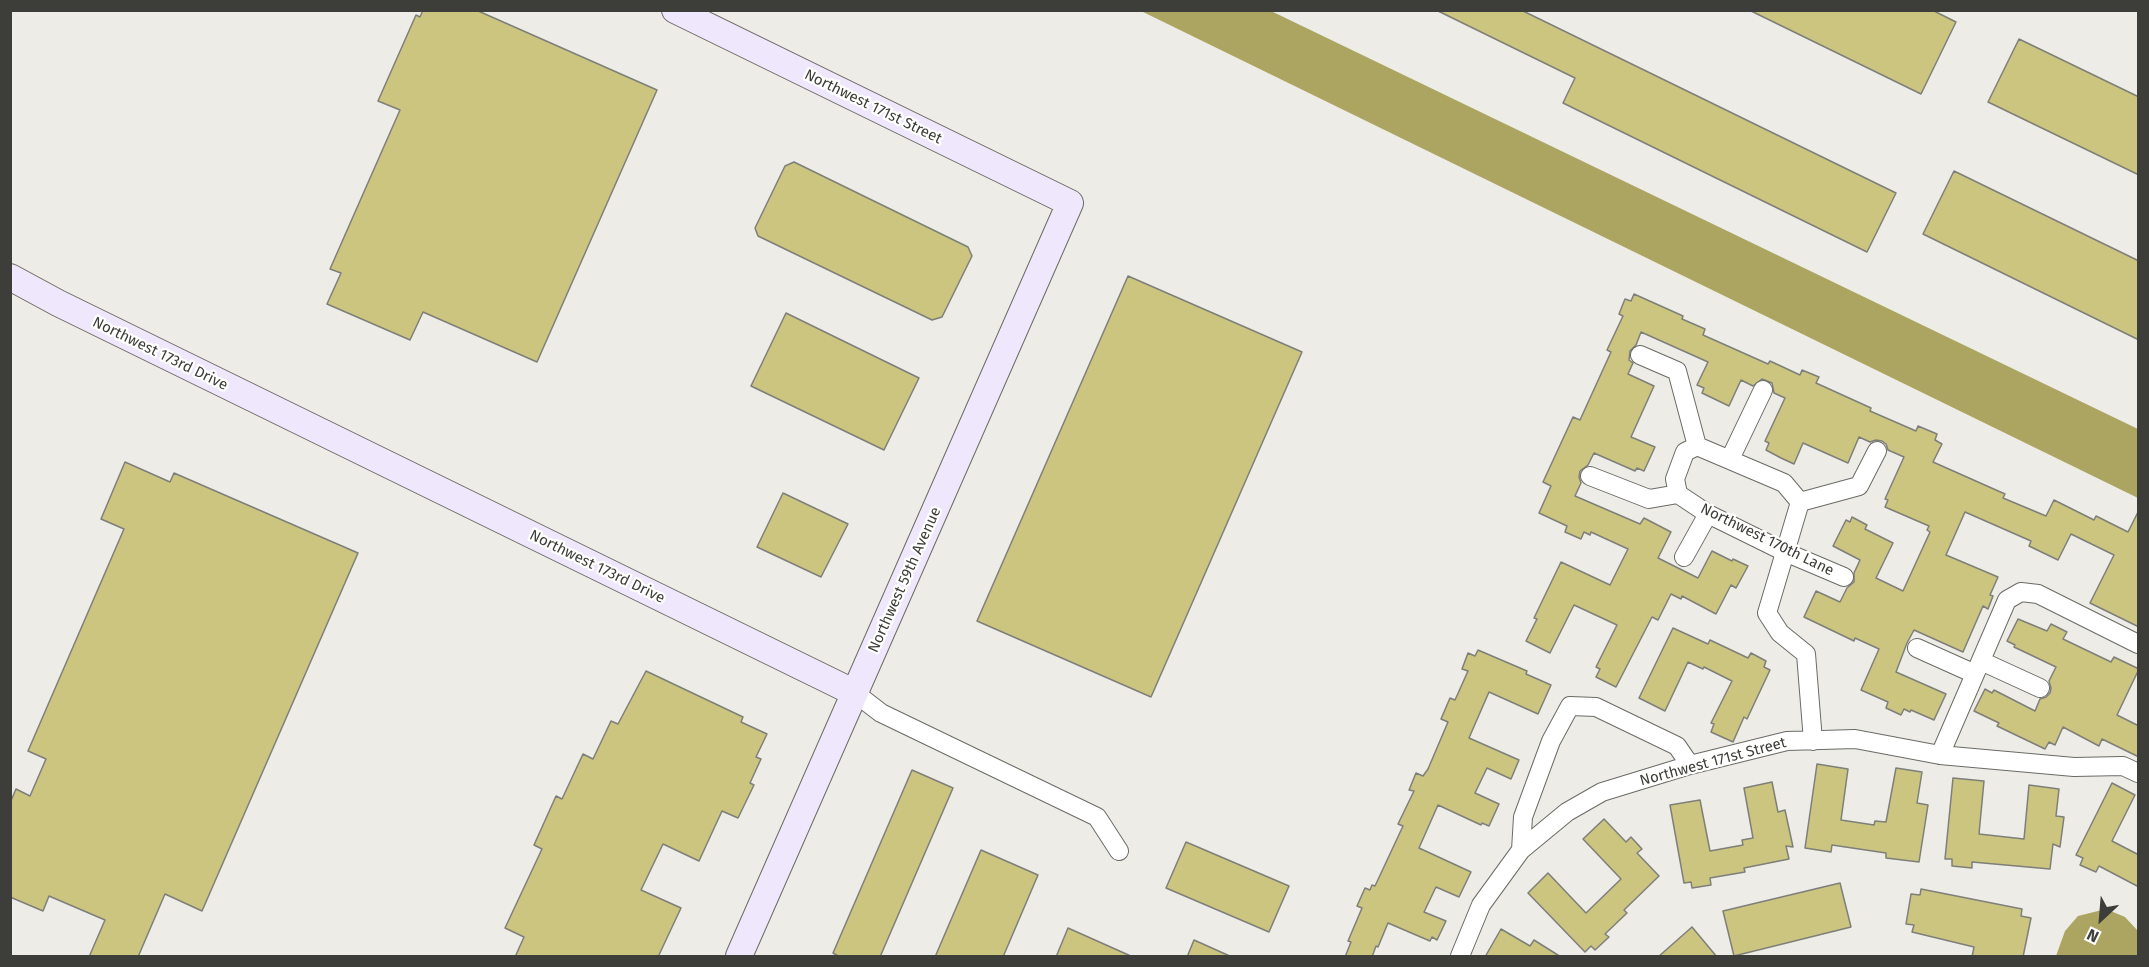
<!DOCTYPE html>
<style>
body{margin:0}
#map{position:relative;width:2149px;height:967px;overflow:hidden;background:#edece7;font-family:"Fira Sans",sans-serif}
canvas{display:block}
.frame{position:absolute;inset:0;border:12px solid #3d3d3a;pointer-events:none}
.north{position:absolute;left:2071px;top:889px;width:60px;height:60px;-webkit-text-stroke:4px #fffffe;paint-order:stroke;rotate:206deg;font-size:16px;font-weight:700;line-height:24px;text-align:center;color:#3d3d3a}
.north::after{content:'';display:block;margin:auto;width:21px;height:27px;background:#3d3d3a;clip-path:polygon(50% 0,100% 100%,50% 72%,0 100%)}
</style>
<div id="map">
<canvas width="2149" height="967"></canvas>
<div class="frame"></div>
<div class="north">N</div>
</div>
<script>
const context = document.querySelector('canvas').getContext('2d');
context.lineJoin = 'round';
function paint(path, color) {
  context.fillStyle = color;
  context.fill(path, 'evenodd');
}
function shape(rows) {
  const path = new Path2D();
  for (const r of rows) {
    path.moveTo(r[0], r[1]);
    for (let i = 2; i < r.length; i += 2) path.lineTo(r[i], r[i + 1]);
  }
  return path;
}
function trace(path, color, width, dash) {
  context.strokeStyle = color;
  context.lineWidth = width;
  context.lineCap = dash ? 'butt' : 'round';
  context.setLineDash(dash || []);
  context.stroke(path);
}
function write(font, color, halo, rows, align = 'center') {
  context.font = font + ' "Fira Sans",sans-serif';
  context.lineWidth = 4.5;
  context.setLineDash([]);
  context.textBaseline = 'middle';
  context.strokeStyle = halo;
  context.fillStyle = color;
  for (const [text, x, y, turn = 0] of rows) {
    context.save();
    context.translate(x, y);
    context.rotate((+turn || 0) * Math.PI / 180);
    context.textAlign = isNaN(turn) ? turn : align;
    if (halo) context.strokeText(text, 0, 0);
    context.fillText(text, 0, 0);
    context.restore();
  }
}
const water = shape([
 [1141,11,1271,11,2138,429,2138,498],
 [2106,909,2125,917,2138,931,2138,956,2056,956,2065,931,2078,916]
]);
const building = shape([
 [423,10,476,10,657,90,537,362,423,312,410,340,327,304,341,273,330,269,400,110,378,101,416,15,420,17,423,10],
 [1436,10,1521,10,1896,193,1867,252,1563,103,1575,78,1436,10],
 [1749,10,1932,10,1956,22,1921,94,1749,10],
 [2019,39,2139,97,2139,175,1988,102,2019,39],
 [794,162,968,247,972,256,942,317,932,320,758,236,755,228,785,166,794,162],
 [1954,171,2139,261,2139,340,1923,234,1954,171],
 [1128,276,1302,352,1151,697,977,621,1128,276],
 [1634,294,1683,316,1682,319,1705,329,1703,335,1768,364,1770,361,1800,375,1802,370,1819,377,1816,383,1871,408,1870,411,1916,431,1918,426,1937,434,1935,440,1942,444,1933,462,2005,494,2003,498,2046,516,2054,500,2094,520,2096,516,2128,532,2139,510,2139,627,2090,603,2114,555,2071,534,2058,560,2029,546,2031,541,1965,512,1946,555,1998,577,1990,595,1993,596,1988,609,1983,606,1963,652,1914,630,1907,643,1896,672,1946,694,1934,720,1911,710,1910,712,1904,709,1901,715,1886,708,1888,702,1861,690,1879,649,1855,638,1854,641,1804,617,1816,591,1840,602,1847,588,1854,582,1854,573,1860,560,1833,546,1846,520,1850,522,1852,517,1867,525,1865,529,1893,543,1876,578,1903,591,1930,532,1927,530,1929,526,1885,507,1888,500,1885,499,1904,457,1888,450,1886,444,1882,441,1876,440,1870,442,1859,437,1848,463,1803,443,1794,464,1781,458,1766,450,1769,443,1765,441,1785,398,1774,393,1772,383,1762,379,1753,386,1741,380,1729,406,1702,393,1704,388,1697,385,1708,362,1641,332,1636,345,1630,351,1629,360,1633,363,1628,374,1654,386,1631,437,1655,447,1644,471,1637,468,1635,471,1594,453,1588,465,1580,471,1579,477,1581,483,1575,496,1640,524,1644,518,1671,532,1658,558,1698,578,1712,551,1732,561,1733,559,1748,566,1736,588,1731,585,1716,614,1682,596,1681,599,1671,594,1658,620,1652,617,1616,687,1596,677,1600,669,1596,667,1617,625,1574,605,1550,653,1526,641,1537,619,1534,618,1561,562,1610,585,1628,549,1591,532,1590,535,1584,532,1581,539,1565,532,1567,526,1539,513,1551,486,1543,482,1573,417,1580,420,1611,352,1607,350,1623,316,1619,314,1625,299,1631,301,1634,294],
 [786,313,919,378,884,450,751,386,786,313],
 [125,462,170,482,174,473,358,553,202,911,165,894,138,957,89,957,105,920,49,896,43,911,10,897,10,803,16,789,30,796,46,759,28,751,124,529,101,519,125,462],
 [783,493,848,524,821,577,757,547,783,493],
 [2018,619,2047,631,2051,624,2067,632,2063,639,2111,662,2114,657,2139,669,2117,715,2139,726,2139,757,2102,739,2099,746,2063,727,2055,745,2049,742,2045,749,1997,726,1999,723,1974,711,1985,689,1992,693,1994,690,2035,711,2040,699,2046,697,2050,693,2051,688,2049,681,2056,667,2014,647,2015,645,2007,641,2018,619],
 [1673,628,1708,644,1710,640,1748,658,1751,653,1766,661,1764,667,1770,670,1747,719,1744,717,1733,742,1711,732,1714,724,1711,723,1732,681,1704,667,1703,669,1688,662,1665,711,1639,698,1673,628],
 [1478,650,1527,671,1526,674,1551,685,1538,714,1489,692,1469,738,1519,760,1511,779,1487,768,1475,793,1499,804,1489,826,1482,823,1481,825,1438,805,1419,848,1471,872,1459,897,1436,887,1424,912,1446,921,1437,940,1432,937,1430,941,1388,923,1378,947,1376,946,1372,957,1345,957,1351,942,1348,941,1362,908,1357,906,1365,888,1370,890,1372,885,1375,886,1403,826,1398,824,1414,791,1409,790,1416,773,1423,776,1428,769,1448,722,1441,719,1450,698,1455,700,1468,671,1462,669,1468,653,1475,656,1478,650],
 [646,671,743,717,741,722,767,734,756,757,761,759,750,783,754,785,738,818,722,811,699,861,663,844,641,890,681,908,658,957,515,957,524,937,505,928,542,849,534,845,556,796,562,799,583,754,593,759,611,721,618,724,646,671],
 [1817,764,1848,769,1841,820,1874,825,1875,821,1886,822,1896,768,1922,772,1917,803,1928,805,1919,862,1886,858,1886,853,1832,845,1831,852,1805,848,1817,764],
 [912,770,953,788,880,957,840,957,833,953,912,770],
 [1953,778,1984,781,1979,834,2024,839,2029,785,2059,789,2056,816,2064,817,2060,847,2053,844,2050,869,1972,862,1972,868,1952,866,1952,859,1945,859,1953,778],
 [1772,782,1778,812,1785,810,1793,847,1786,846,1789,859,1744,868,1745,872,1710,878,1711,885,1692,888,1691,882,1684,883,1670,805,1700,800,1710,851,1743,845,1742,840,1753,838,1744,788,1772,782],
 [2112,783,2135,795,2112,841,2139,855,2139,887,2099,866,2096,872,2080,865,2083,858,2076,855,2112,783],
 [1604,819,1626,842,1631,837,1642,849,1637,853,1659,876,1624,910,1627,913,1605,934,1609,937,1595,950,1591,946,1585,952,1528,893,1548,873,1586,913,1621,879,1583,839,1604,819],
 [1186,842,1289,886,1269,932,1166,888,1186,842],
 [981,850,1038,875,1003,957,935,957,981,850],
 [1840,883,1851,927,1734,956,1723,911,1840,883],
 [1921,889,2022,909,2021,916,2031,918,2023,957,1972,957,1974,947,1912,932,1914,925,1906,924,1911,894,1920,895,1921,889],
 [1692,927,1717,957,1658,957,1692,927],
 [1068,928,1133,957,1056,957,1068,928],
 [1501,929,1530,946,1534,940,1561,957,1485,957,1501,929],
 [1194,940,1232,957,1187,957,1194,940]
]);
const street = shape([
 [1640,355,1677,371,1697,446,1784,483,1800,502],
 [1730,459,1763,390],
 [1590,476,1649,499,1678,494,1708,514,1785,552,1844,577],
 [1678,494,1675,479,1685,452,1697,446],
 [1800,502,1767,613,1780,633,1806,654,1813,741],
 [1800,502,1859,486,1877,451],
 [1684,557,1708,514],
 [1917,648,1975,674],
 [1981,661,2040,688],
 [855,693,881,713,1097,817,1119,851],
 [1940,755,2007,600,2021,592,2038,594,2138,644],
 [1521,850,1567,812,1602,792,1690,765,1787,741,1855,739,1940,755,2074,767,2123,766,2138,773],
 [1460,956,1481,905,1521,850,1523,817,1551,741,1570,706,1596,707,1677,746,1690,765]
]);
const secondary = shape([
 [675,10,1070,203,739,956],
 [10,277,58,303,855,693]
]);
const streetNames = [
 ["Northwest 171st Street",873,107,26],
 ["Northwest 173rd Drive",160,354,26],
 ["Northwest 170th Lane",1767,540,26],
 ["Northwest 173rd Drive",597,567,26],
 ["Northwest 59th Avenue",905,580,-66],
 ["Northwest 171st Street",1713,762,-15]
];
paint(water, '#aca561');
paint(building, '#cbc57f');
trace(building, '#7f7f7a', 1.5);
trace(street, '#6b6b66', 20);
trace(secondary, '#6b6b66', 28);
trace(street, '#fff', 18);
trace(secondary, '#efe7fc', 26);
write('15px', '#3d3d3a', '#fffffe', streetNames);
</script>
